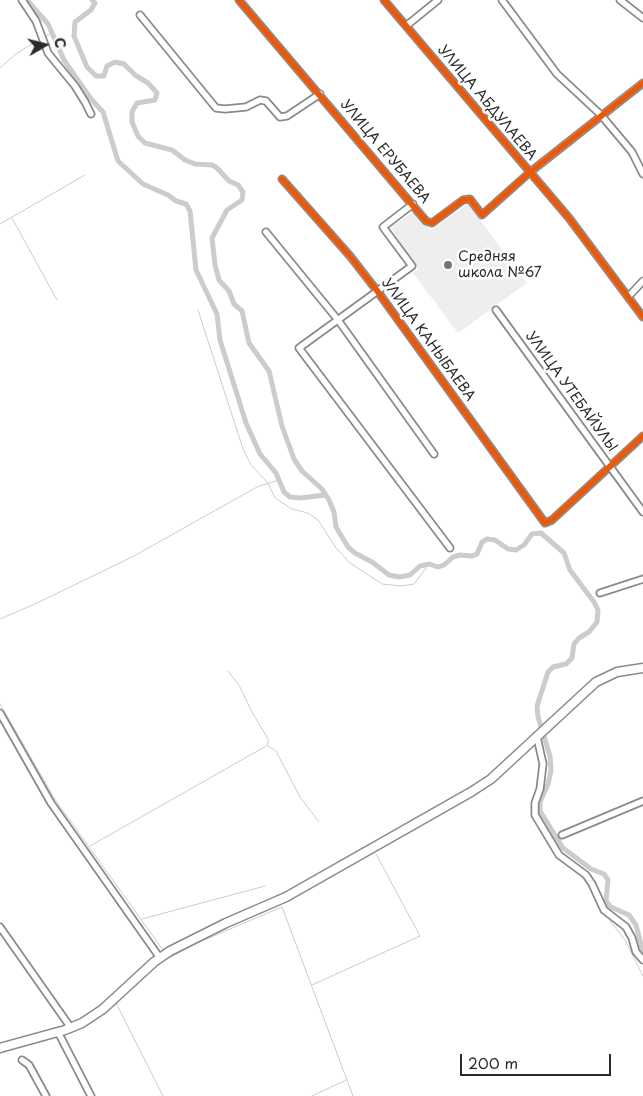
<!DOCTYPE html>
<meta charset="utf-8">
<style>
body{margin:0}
#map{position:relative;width:643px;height:1096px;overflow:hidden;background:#fff;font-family:"Playpen Sans",sans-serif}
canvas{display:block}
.north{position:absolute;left:20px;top:20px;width:50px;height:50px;-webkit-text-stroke:4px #fff;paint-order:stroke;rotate:82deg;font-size:14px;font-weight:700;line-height:20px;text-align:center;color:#2b2b2b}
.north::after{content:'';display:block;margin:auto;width:18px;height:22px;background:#2b2b2b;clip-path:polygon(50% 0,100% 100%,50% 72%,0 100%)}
.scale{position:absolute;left:460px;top:1054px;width:151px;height:22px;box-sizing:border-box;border:2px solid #2b2b2b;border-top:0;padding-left:6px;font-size:15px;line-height:18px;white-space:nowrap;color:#2b2b2b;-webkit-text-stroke:4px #fff;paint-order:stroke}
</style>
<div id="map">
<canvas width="643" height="1096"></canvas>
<div class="north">С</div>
<div class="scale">200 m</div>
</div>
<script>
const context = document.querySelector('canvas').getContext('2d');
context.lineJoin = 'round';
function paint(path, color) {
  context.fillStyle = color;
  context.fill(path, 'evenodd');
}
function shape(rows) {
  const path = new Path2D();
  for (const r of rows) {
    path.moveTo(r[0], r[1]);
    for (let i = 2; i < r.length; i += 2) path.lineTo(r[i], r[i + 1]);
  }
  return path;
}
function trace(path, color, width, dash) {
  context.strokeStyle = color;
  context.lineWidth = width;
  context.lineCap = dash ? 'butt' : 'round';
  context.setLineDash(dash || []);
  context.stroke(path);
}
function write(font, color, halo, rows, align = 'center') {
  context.font = font + ' "Playpen Sans",sans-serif';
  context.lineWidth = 5;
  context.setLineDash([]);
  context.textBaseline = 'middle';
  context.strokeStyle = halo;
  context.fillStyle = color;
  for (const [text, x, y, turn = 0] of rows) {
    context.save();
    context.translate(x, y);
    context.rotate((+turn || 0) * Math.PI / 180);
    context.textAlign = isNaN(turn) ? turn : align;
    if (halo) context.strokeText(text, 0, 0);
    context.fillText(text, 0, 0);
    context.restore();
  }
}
const built = shape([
 [468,204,527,283,458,333,413,273,418,269,390,227,413,212,431,230]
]);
const stream = shape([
 [45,37,52,33],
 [0,68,16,54,36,41],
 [12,218,57,300],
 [0,224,85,175],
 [198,310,243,449,251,465,268,483,275,498,292,509,308,513,318,520,336,548,350,563,382,584,401,586,414,584,429,564],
 [0,619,35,604,134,556,257,487,279,480],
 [0,704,56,801,163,950],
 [268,746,276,751,300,797,319,822],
 [90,846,268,745,268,739,252,712,240,687,228,671],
 [142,919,265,886],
 [610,921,625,940,643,976],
 [167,955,169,958,197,943,282,907,353,1096],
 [312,985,420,936,376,854],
 [116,1003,163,1096],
 [312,1096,346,1080]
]);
const canal = shape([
 [27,0,48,24,64,60,91,99,103,112,118,161,143,184,168,195,176,201,186,204,190,211,196,270,217,314,220,340,246,423,260,454,276,473,284,492,290,497,301,498,325,495],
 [92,0,95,3,91,10,75,22,74,36,87,67,96,76,104,76,107,66,115,62,124,64,135,75,148,83,157,93,155,100,137,103,132,112,132,122,138,136,145,143,172,150,185,160,195,164,212,165,217,168,229,181,238,185,243,192,242,200,227,210,212,238,215,265,219,280,229,291,234,304,242,311,249,343,269,371,282,426,294,459,302,471,322,489,329,500,334,512,336,527,348,547,355,553,372,562,389,575,399,577,410,575,420,566,429,564,438,567,444,565,453,557,460,555,472,556,477,554,482,542,487,539,495,540,508,549,516,550,524,545,532,534,541,533,564,553,570,570,594,602,598,610,597,622,589,632,579,638,574,644,572,658,566,664,553,667,548,672,537,706,538,717,550,756,551,771,548,784,540,802,540,811,563,848,591,869,604,874,608,880,606,901,611,907,629,915,636,925,643,952]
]);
const minor = shape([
 [22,0,36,21,48,53,75,86,85,102,91,114],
 [239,0,426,221,432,223,463,200,470,199,482,215,529,173,643,83],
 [384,0,569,218,643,317],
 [502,0,557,74,601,115,632,152,643,174],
 [620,0,643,18],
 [140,15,216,108,225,109,246,107,260,100,266,101,280,117,287,116,320,94],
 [406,26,438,0],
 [282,179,350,256,378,292,545,523,552,520,643,436],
 [413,204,383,227,412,266,299,348,450,548],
 [266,232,338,320,434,454],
 [628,297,643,281],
 [496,310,643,512],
 [600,593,643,579],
 [0,713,51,803,160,958],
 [537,737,543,764,540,789,535,803,535,815,559,855,586,875,592,884,604,910,626,927,632,938,636,952,643,960],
 [562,835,643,801],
 [0,927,71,1028],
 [58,1032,91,1096],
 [22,1060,29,1065,46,1096]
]);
const secondary = shape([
 [0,1048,65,1030,82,1023,103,1009,154,962,170,951,226,923,286,897,471,792,491,779,596,682,617,672,643,668]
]);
const cycleway = shape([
 [239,0,426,221,432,223,463,200,470,199,482,215,529,173,643,83],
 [384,0,569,218,643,317],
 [282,179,350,256,378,292,545,523,552,520,643,436]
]);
const markers = [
 [448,265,5,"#757575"]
];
const streetNames = [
 ["УЛИЦА АБДУЛАЕВА",487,103,50],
 ["УЛИЦА ЕРУБАЕВА",385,152,50],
 ["УЛИЦА КАНЫБАЕВА",428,340,54],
 ["УЛИЦА УТЕБАЙУЛЫ",571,392,54]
];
const poiNames = [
 ["Средняя",458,257],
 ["школа №67",458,273]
];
paint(built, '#eee');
trace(stream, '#ccc', 1);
trace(canal, '#ccc', 5);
trace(minor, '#8a8a8a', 9);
trace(secondary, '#8a8a8a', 11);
trace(minor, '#fff', 5.5);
trace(secondary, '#fff', 8);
trace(cycleway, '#e8590c', 6);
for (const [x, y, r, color] of markers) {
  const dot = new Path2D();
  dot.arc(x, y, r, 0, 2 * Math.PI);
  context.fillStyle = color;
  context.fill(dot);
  trace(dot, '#fff', 2);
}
write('14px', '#2b2b2b', '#fff', streetNames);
write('14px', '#2b2b2b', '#fff', poiNames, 'left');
</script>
